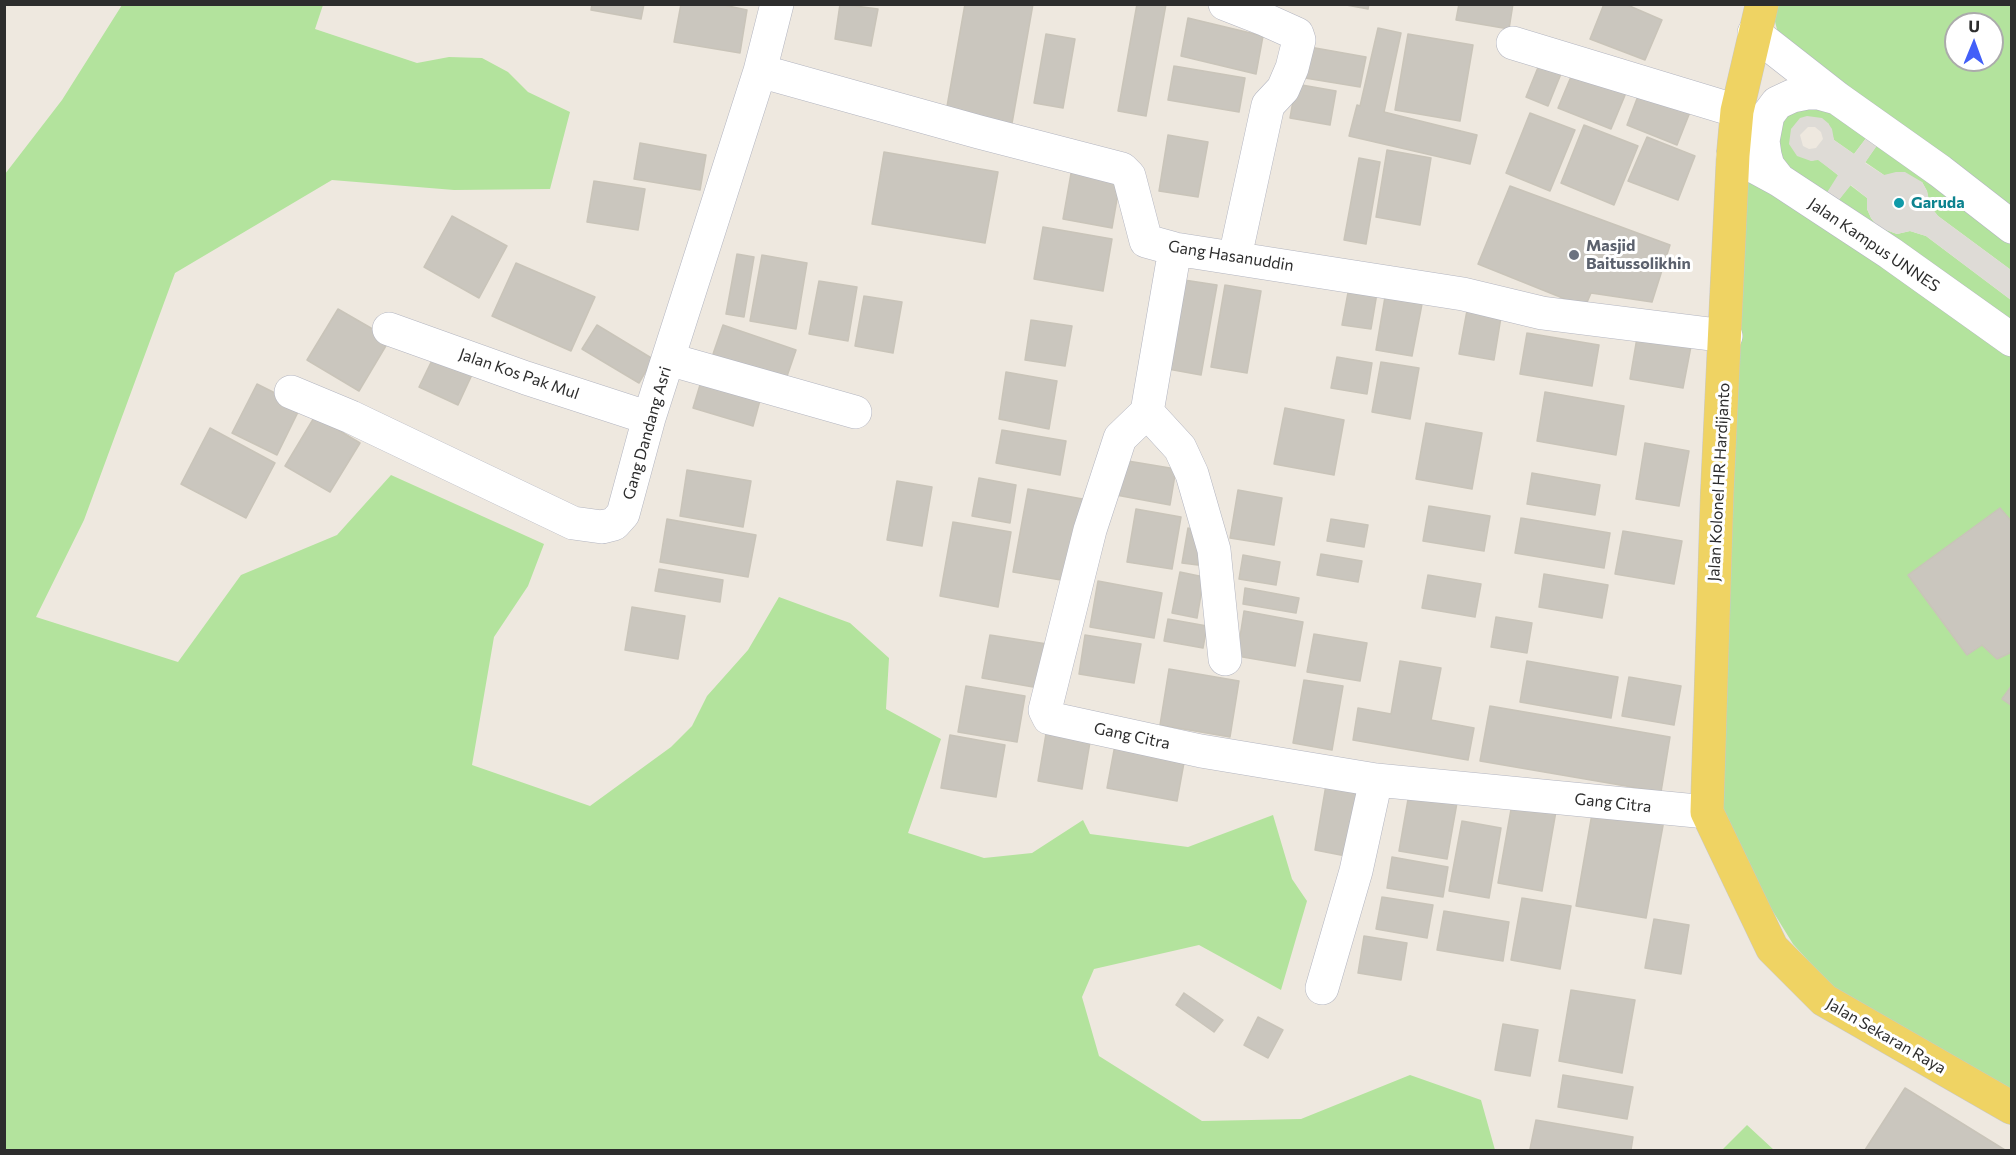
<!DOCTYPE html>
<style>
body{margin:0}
#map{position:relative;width:2016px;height:1155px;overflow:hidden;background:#eee8df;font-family:Commissioner,sans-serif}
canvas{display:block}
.frame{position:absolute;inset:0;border:6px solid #2d2d2d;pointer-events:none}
.north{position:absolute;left:1944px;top:12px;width:60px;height:60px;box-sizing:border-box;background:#fff;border:2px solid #ababab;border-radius:50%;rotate:1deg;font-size:16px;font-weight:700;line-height:24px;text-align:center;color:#2d2d2d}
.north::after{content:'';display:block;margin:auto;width:21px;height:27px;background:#425ff8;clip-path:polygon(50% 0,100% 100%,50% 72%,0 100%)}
</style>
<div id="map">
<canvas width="2016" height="1155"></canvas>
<div class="frame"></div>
<div class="north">U</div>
</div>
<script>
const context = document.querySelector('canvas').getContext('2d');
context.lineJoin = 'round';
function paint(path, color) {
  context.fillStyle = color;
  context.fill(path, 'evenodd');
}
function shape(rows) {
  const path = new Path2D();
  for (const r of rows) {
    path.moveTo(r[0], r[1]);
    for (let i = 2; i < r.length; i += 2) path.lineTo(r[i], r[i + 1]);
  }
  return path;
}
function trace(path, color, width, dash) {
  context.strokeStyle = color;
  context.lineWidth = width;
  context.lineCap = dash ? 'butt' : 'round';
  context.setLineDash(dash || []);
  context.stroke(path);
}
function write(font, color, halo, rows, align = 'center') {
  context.font = font + ' Commissioner,sans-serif';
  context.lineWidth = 6;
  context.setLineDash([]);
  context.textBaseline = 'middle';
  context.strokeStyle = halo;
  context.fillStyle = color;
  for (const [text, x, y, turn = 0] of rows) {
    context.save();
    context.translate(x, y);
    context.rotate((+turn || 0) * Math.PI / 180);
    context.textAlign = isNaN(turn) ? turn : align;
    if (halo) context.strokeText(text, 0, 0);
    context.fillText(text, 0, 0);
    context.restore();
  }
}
const green = shape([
 [1775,4,2011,5,2011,214,1779,37,1773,14],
 [1956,24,1992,24,1992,60,1956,60],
 [122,5,323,5,315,29,417,63,449,57,482,58,508,72,528,92,570,112,550,189,454,190,332,180,175,273,84,520,36,617,178,662,241,575,337,535,391,475,544,544,528,586,494,637,472,765,590,806,671,747,692,726,707,696,748,650,779,597,850,623,889,658,886,709,941,739,908,833,984,858,1032,853,1083,820,1090,834,1188,847,1273,815,1292,879,1307,901,1281,990,1199,945,1094,969,1082,997,1099,1056,1202,1121,1301,1119,1410,1075,1481,1100,1495,1150,5,1150,5,174,62,100],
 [1816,103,1870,133,1854,154,1834,140,1828,123,1791,129,1811,161,1818,159,1839,176,1823,199,1789,174,1778,155,1778,119],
 [1880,141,2011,240,2011,270,1938,216,1930,206,1927,191,1922,182,1884,175,1865,162],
 [1742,179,1751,179,2011,352,2011,1091,1833,988,1793,944,1753,879,1720,811],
 [1850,185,1867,198,1867,209,1871,218,1878,227,1897,234,1910,231,1926,236,2011,300,2011,332,1834,206],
 [1747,1125,1774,1150,1722,1150]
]);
const plaza = shape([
 [1807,116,1822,118,1828,123,1832,129,1834,140,1854,154,1870,133,1880,141,1865,163,1884,175,1896,172,1905,172,1922,182,1927,191,1930,206,1938,216,2011,270,2011,300,1926,236,1910,231,1897,234,1878,227,1871,218,1867,209,1867,198,1851,185,1834,206,1823,199,1838,175,1818,160,1811,161,1797,156,1789,144,1791,129,1800,118],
 [1808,127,1815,127,1821,132,1823,139,1816,148,1809,149,1803,146,1800,135]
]);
const building = shape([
 [592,4,644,4,641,19,591,10,592,4],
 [681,4,719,4,747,10,740,53,674,42,681,4],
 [840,4,878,9,871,46,835,39,840,4],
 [965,4,1033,4,1011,129,945,118,965,4],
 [1137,4,1166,4,1146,116,1118,111,1137,4],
 [1341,4,1369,4,1368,9,1341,4],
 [1459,4,1513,4,1509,29,1456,20,1459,4],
 [1604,4,1625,4,1662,20,1645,60,1590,39,1604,4],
 [1188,18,1263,36,1256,74,1181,56,1188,18],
 [1378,28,1401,33,1384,112,1477,135,1470,164,1349,136,1357,105,1360,106,1378,28],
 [1046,34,1075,39,1063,108,1034,103,1046,34],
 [1408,34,1473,45,1460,121,1395,110,1408,34],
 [1304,46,1366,57,1360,87,1299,77,1304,46],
 [1543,55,1565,64,1548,106,1526,97,1543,55],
 [1174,66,1245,78,1239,112,1168,100,1174,66],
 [1575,67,1628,88,1611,129,1558,108,1575,67],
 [1296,84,1336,91,1330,125,1290,118,1296,84],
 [1641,88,1692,107,1677,145,1627,125,1641,88],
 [1530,113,1575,130,1550,191,1506,173,1530,113],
 [1584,125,1638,146,1614,205,1561,183,1584,125],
 [1168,135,1208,142,1198,197,1159,191,1168,135],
 [1647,137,1695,156,1678,200,1628,181,1647,137],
 [640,143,706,155,700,190,634,179,640,143],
 [1387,150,1431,158,1420,225,1376,217,1387,150],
 [884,152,998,172,985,243,872,224,884,152],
 [1359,158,1380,162,1366,244,1344,240,1359,158],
 [1072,168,1121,176,1112,228,1063,219,1072,168],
 [594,181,645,189,638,230,587,222,594,181],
 [1510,186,1670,245,1652,302,1591,293,1585,307,1478,264,1510,186],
 [452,216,507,246,479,298,424,267,452,216],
 [1043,227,1112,239,1103,291,1034,279,1043,227],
 [737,254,754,257,744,317,726,314,737,254],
 [762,255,807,263,796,329,750,321,762,255],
 [516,263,595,297,571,351,492,316,516,263],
 [1184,280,1217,285,1201,375,1168,369,1184,280],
 [819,281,857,287,848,341,809,334,819,281],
 [1350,282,1378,287,1371,329,1342,325,1350,282],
 [1225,285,1261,291,1247,373,1211,367,1225,285],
 [864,296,902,302,893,353,855,346,864,296],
 [1385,297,1422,304,1412,356,1376,350,1385,297],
 [1468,305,1502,311,1494,360,1459,354,1468,305],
 [338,309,390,339,359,391,307,360,338,309],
 [1031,320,1072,326,1065,366,1025,360,1031,320],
 [597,325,653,359,639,383,582,349,597,325],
 [723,325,796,350,785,382,712,357,723,325],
 [1638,332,1692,341,1683,388,1630,379,1638,332],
 [1527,333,1599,345,1592,386,1520,374,1527,333],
 [438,348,476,366,458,405,419,387,438,348],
 [1337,357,1372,363,1367,394,1331,388,1337,357],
 [1381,362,1419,368,1410,419,1372,412,1381,362],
 [1006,372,1057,381,1049,429,999,419,1006,372],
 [703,375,762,393,753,426,693,408,703,375],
 [257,384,301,406,277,455,232,433,257,384],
 [1545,392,1624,406,1616,455,1537,441,1545,392],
 [1285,408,1344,420,1334,475,1274,464,1285,408],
 [315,416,360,443,330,492,285,466,315,416],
 [1426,423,1482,433,1472,489,1416,479,1426,423],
 [210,428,275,463,246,518,181,484,210,428],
 [1002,430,1066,441,1060,475,996,463,1002,430],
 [1645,443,1689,451,1679,506,1636,499,1645,443],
 [1122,460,1176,469,1170,505,1116,495,1122,460],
 [687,470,751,481,743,527,680,516,687,470],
 [1532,473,1600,485,1595,515,1527,504,1532,473],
 [979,478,1016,485,1010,523,972,516,979,478],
 [897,481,932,487,922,546,887,540,897,481],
 [1028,489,1088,500,1073,582,1013,572,1028,489],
 [1238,490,1282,498,1274,545,1230,538,1238,490],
 [1429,506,1490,516,1484,551,1423,541,1429,506],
 [2000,508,2012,522,2012,652,1997,659,1982,645,1967,655,1908,575,2000,508],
 [1136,509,1181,517,1172,569,1127,562,1136,509],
 [1521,518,1610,533,1604,568,1515,553,1521,518],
 [667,519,756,535,748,577,660,562,667,519],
 [1331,519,1368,525,1364,547,1327,541,1331,519],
 [953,522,1011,532,998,607,940,596,953,522],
 [1188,528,1204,530,1198,565,1182,563,1188,528],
 [1623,531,1682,541,1674,584,1615,574,1623,531],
 [1321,554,1362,561,1358,582,1317,575,1321,554],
 [1243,555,1280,562,1276,585,1239,579,1243,555],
 [659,569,723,580,720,602,655,591,659,569],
 [1180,572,1204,577,1197,618,1172,613,1180,572],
 [1544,574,1608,585,1602,618,1539,607,1544,574],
 [1428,575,1481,584,1475,617,1422,608,1428,575],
 [1098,581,1162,593,1154,638,1090,627,1098,581],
 [1245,588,1299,598,1296,613,1243,604,1245,588],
 [632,607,685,616,678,659,625,650,632,607],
 [1244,611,1303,622,1295,666,1237,656,1244,611],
 [1496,617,1532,623,1527,653,1491,647,1496,617],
 [1168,619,1207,626,1203,648,1164,641,1168,619],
 [1314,634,1367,643,1360,681,1307,672,1314,634],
 [990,635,1047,644,1039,688,982,678,990,635],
 [1085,635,1141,644,1134,683,1079,674,1085,635],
 [1400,661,1441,668,1431,720,1474,728,1468,760,1353,740,1358,708,1391,714,1400,661],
 [1527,661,1618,677,1611,718,1520,702,1527,661],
 [1169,669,1239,681,1230,737,1160,725,1169,669],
 [1629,677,1681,686,1674,725,1622,716,1629,677],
 [1304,680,1343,686,1332,750,1293,743,1304,680],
 [2012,685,2012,706,2002,699,2012,685],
 [966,686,1025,696,1017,742,958,732,966,686],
 [1490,706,1670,737,1661,792,1480,761,1490,706],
 [1047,728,1091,736,1082,789,1038,781,1047,728],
 [950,735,1005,745,996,797,941,788,950,735],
 [1115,745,1185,757,1177,801,1107,788,1115,745],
 [1326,785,1362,791,1351,857,1315,850,1326,785],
 [1410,788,1458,797,1447,859,1399,851,1410,788],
 [1512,804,1556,811,1542,891,1498,883,1512,804],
 [1593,808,1664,820,1646,918,1576,906,1593,808],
 [1462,821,1501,828,1489,898,1449,891,1462,821],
 [1392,857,1448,867,1443,897,1387,888,1392,857],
 [1382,897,1433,905,1427,938,1376,929,1382,897],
 [1522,898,1571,906,1560,969,1511,960,1522,898],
 [1444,911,1509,922,1503,961,1437,950,1444,911],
 [1654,919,1689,925,1681,974,1645,968,1654,919],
 [1364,936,1407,943,1401,980,1358,973,1364,936],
 [1571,990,1635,1000,1622,1073,1559,1061,1571,990],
 [1184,993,1223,1020,1214,1032,1176,1005,1184,993],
 [1258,1017,1283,1030,1268,1058,1244,1045,1258,1017],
 [1503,1024,1538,1030,1530,1076,1495,1070,1503,1024],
 [1563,1075,1633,1087,1627,1119,1558,1107,1563,1075],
 [1905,1088,2005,1150,1865,1150,1905,1088],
 [1536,1120,1633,1137,1631,1150,1530,1149,1536,1120]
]);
const minor = shape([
 [1225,4,1266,20,1297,34,1299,40,1292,68,1283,89,1268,105,1235,257],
 [1754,33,1837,98,1940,171,2012,227],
 [1513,43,1737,111],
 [760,71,979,132,1122,169,1129,176,1146,241,1175,249,1463,294,1542,313,1726,336],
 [1733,155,1779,180,1890,253,2012,340],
 [1779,180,1768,166,1765,155,1763,141,1768,115,1777,103,1792,96,1807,93,1819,93,1837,98],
 [1175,249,1147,412,1120,438,1090,530,1045,710,1049,718,1201,751,1376,780,1707,812],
 [389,329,526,378,649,418],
 [668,359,855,412],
 [291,392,351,417,573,523,602,527,614,524,623,514,649,418,760,71,777,4],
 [1147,412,1180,448,1192,474,1214,550,1225,659],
 [1322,988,1356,871,1376,780]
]);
const major = shape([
 [1762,4,1737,111,1733,155,1717,494,1707,812,1772,948,1824,1000,2012,1108]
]);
const markers = [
 [1899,203,6,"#0f9aa8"],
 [1574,255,6,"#6b7280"]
];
const cultureNames = [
 ["Garuda",1911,203]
];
const streetNames = [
 ["Jalan Kampus UNNES",1874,245,34],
 ["Gang Hasanuddin",1231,256,9],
 ["Jalan Kos Pak Mul",519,374,19],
 ["Gang Dandang Asri",647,433,-74],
 ["Jalan Kolonel HR Hardijanto",1719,482,-87],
 ["Gang Citra",1132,736,12],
 ["Gang Citra",1613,803,6],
 ["Jalan Sekaran Raya",1886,1036,30]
];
const worshipNames = [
 ["Masjid",1586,246],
 ["Baitussolikhin",1586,264]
];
paint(green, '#b3e39d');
paint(plaza, '#dedbd6');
paint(building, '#cac6be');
trace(building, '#c9c4b9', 1.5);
trace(minor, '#b3b5c0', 34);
trace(major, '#c8c8c8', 34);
trace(minor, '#fff', 33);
trace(major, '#efd363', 33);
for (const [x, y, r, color] of markers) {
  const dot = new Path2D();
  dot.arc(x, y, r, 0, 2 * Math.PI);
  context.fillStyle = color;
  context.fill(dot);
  trace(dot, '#fff', 2);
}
write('bold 16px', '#0d838f', '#fff', cultureNames, 'left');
write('16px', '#2d2d2d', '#fff', streetNames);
write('bold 16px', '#5b616d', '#fff', worshipNames, 'left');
</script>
